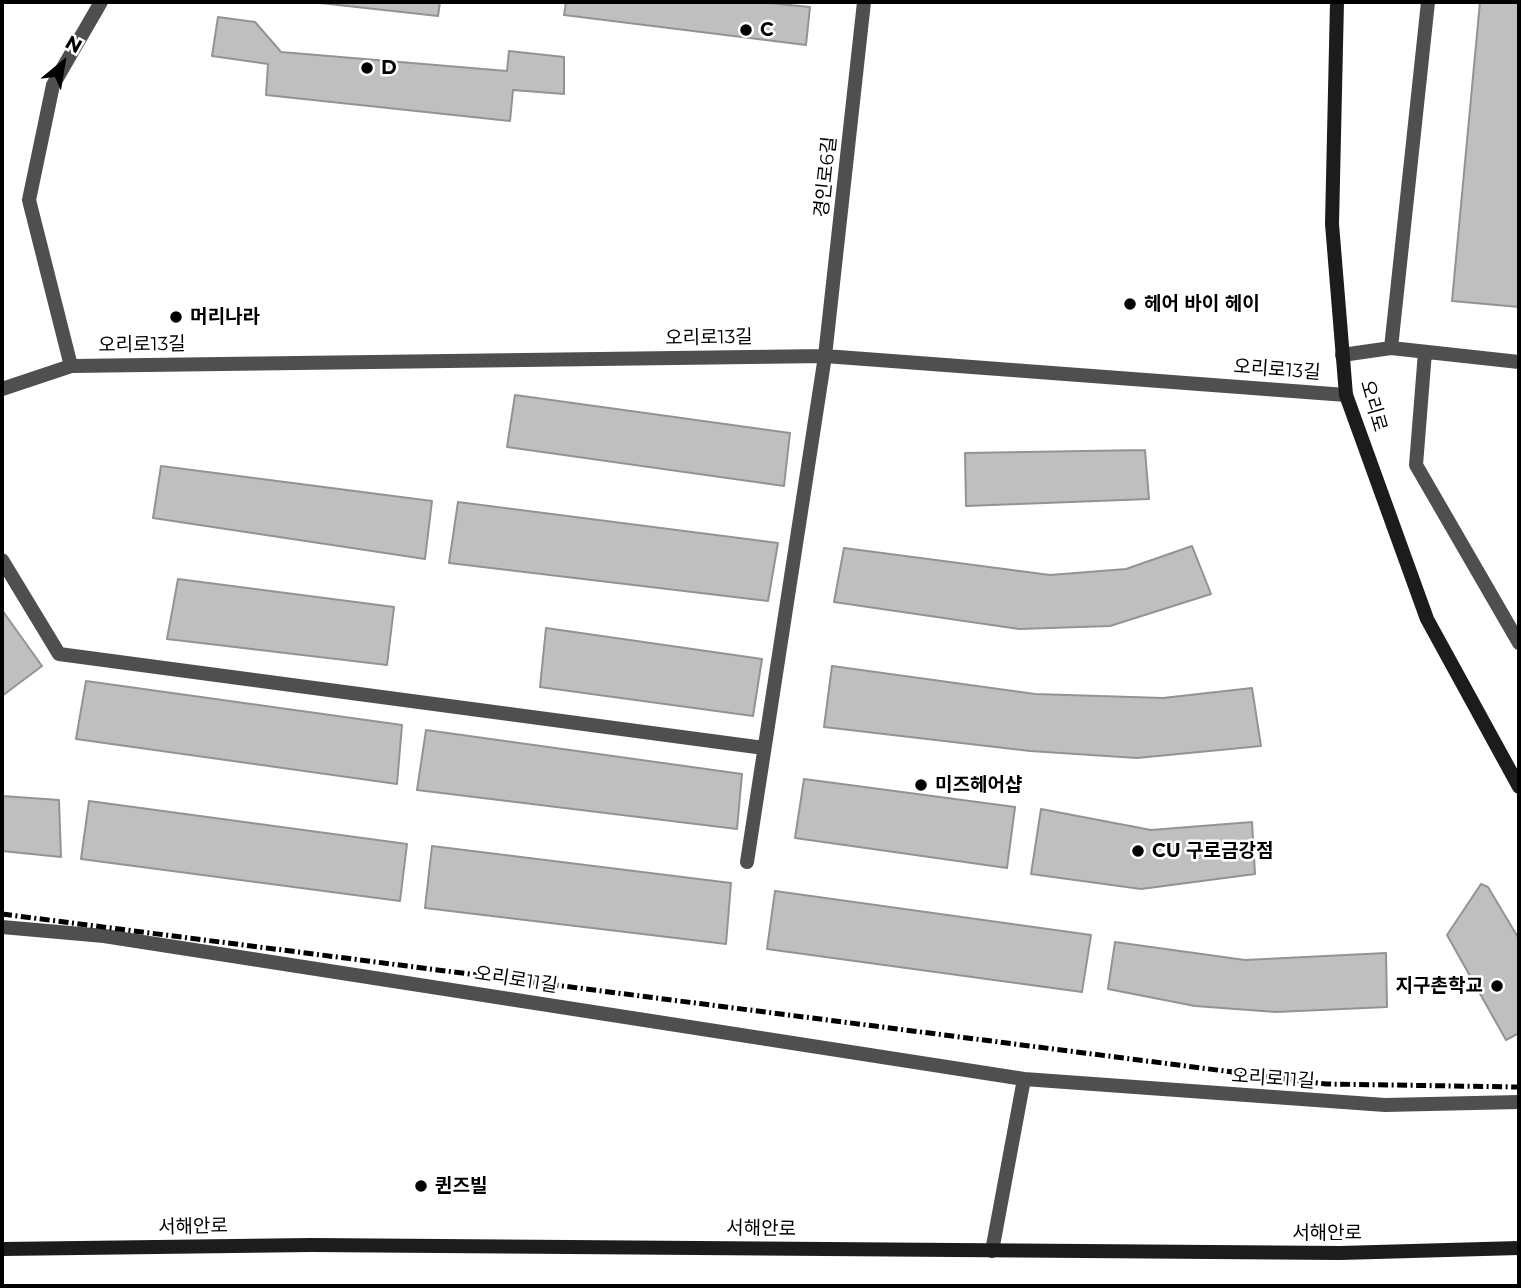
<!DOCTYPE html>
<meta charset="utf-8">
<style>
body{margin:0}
#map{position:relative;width:1521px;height:1288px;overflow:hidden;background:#fff;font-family:Montserrat,sans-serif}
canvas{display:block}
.frame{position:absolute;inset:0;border:4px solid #000;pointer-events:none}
.north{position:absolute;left:28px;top:28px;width:70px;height:70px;-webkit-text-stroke:5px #fff;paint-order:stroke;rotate:30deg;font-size:19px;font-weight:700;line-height:28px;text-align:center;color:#000}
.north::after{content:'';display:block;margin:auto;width:24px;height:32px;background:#000;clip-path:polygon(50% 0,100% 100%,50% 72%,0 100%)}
</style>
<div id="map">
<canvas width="1521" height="1288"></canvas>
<div class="frame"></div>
<div class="north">N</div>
</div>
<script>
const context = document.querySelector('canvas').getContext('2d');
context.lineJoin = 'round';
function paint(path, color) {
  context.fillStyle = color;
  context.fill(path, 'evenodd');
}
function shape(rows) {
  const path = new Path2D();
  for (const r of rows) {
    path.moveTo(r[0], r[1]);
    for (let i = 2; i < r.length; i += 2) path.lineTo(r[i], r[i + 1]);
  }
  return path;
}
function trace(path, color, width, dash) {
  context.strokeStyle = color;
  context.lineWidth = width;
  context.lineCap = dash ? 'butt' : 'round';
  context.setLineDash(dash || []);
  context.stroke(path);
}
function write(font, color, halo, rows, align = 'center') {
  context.font = font + ' Montserrat,"Noto Sans KR",sans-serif';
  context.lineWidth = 5;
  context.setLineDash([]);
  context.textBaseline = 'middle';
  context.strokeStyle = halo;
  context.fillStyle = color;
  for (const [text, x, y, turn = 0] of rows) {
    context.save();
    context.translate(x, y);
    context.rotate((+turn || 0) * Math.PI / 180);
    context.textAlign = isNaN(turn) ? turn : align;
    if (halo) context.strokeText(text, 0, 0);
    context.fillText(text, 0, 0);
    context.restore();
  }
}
const building = shape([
 [311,2,440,2,438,16,311,2],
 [566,2,759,2,810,7,806,45,564,15,566,2],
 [1480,2,1519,2,1519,307,1452,301,1480,2],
 [218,17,255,22,281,52,507,71,509,51,564,57,564,94,513,90,510,121,266,95,268,64,212,56,218,17],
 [515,395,790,433,784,486,507,447,515,395],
 [1145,450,1149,499,966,506,965,453,1145,450],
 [161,466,432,501,425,559,153,518,161,466],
 [458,502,778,543,768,601,449,563,458,502],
 [1192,546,1211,594,1110,626,1019,629,834,602,844,548,1050,575,1126,569,1192,546],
 [178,579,394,607,387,665,167,639,178,579],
 [2,610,42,666,2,696,2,610],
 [546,628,762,659,753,716,540,687,546,628],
 [832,666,1035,694,1163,698,1252,688,1261,746,1137,758,1030,751,824,727,832,666],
 [86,681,402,725,397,784,76,739,86,681],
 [426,730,742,774,737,829,417,790,426,730],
 [804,779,1015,807,1007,868,795,838,804,779],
 [2,796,59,800,61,857,2,851,2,796],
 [89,801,407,844,400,901,81,859,89,801],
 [1041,809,1151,830,1252,822,1255,874,1141,889,1031,874,1041,809],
 [432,846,731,883,726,944,425,908,432,846],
 [1481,884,1488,887,1519,939,1519,1033,1506,1040,1447,935,1481,884],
 [775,891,1091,935,1082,992,767,949,775,891],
 [1115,942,1245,960,1386,953,1387,1007,1276,1012,1195,1006,1108,989,1115,942]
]);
const service = shape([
 [1391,348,1428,2],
 [1425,352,1416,465,1519,643],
 [1342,355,1391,348,1519,362],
 [2,560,59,654,764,748],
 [747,862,825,356],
 [2,927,104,936,1024,1079],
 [992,1251,1024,1079,1385,1105,1519,1102]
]);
const minor = shape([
 [825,356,864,2],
 [71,366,29,200,53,85,101,2],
 [2,389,71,366,825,356,1346,395]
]);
const secondary = shape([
 [1337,2,1332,224,1346,395,1427,619,1519,787],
 [2,1249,311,1245,1340,1253,1519,1248]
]);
const rail = shape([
 [2,914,1326,1084,1519,1087]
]);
const markers = [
 [746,30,7,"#000"],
 [367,68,7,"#000"],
 [1130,304,7,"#000"],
 [176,317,7,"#000"],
 [921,785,7,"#000"],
 [1138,851,7,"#000"],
 [1497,986,7,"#000"],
 [421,1186,7,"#000"]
];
const poiNames = [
 ["C",760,30],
 ["D",381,68],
 ["헤어 바이 헤이",1144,304],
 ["머리나라",190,317],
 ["미즈헤어샵",935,785],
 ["CU 구로금강점",1152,851],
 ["지구촌학교",1483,986,"right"],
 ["퀸즈빌",435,1186]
];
const streetNames = [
 ["경인로6길",826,177,-84],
 ["오리로13길",709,338,-1],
 ["오리로13길",142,345,-1],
 ["오리로13길",1277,370,4],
 ["오리로",1373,406,74],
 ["오리로11길",516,980,9],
 ["오리로11길",1273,1079,4],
 ["서해안로",193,1227,-1],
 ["서해안로",761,1229,1],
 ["서해안로",1327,1233]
];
paint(building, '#bfbfbf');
trace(building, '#939393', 2);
trace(service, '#4f4f4f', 14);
trace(minor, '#4f4f4f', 14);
trace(secondary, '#1c1c1c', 14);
trace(rail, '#000', 5, [10, 3.5, 2, 3.5]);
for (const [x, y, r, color] of markers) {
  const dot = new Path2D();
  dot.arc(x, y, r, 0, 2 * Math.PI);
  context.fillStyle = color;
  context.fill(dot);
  trace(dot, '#fff', 2.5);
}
write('bold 19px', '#000', '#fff', poiNames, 'left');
write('19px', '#000', '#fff', streetNames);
</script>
